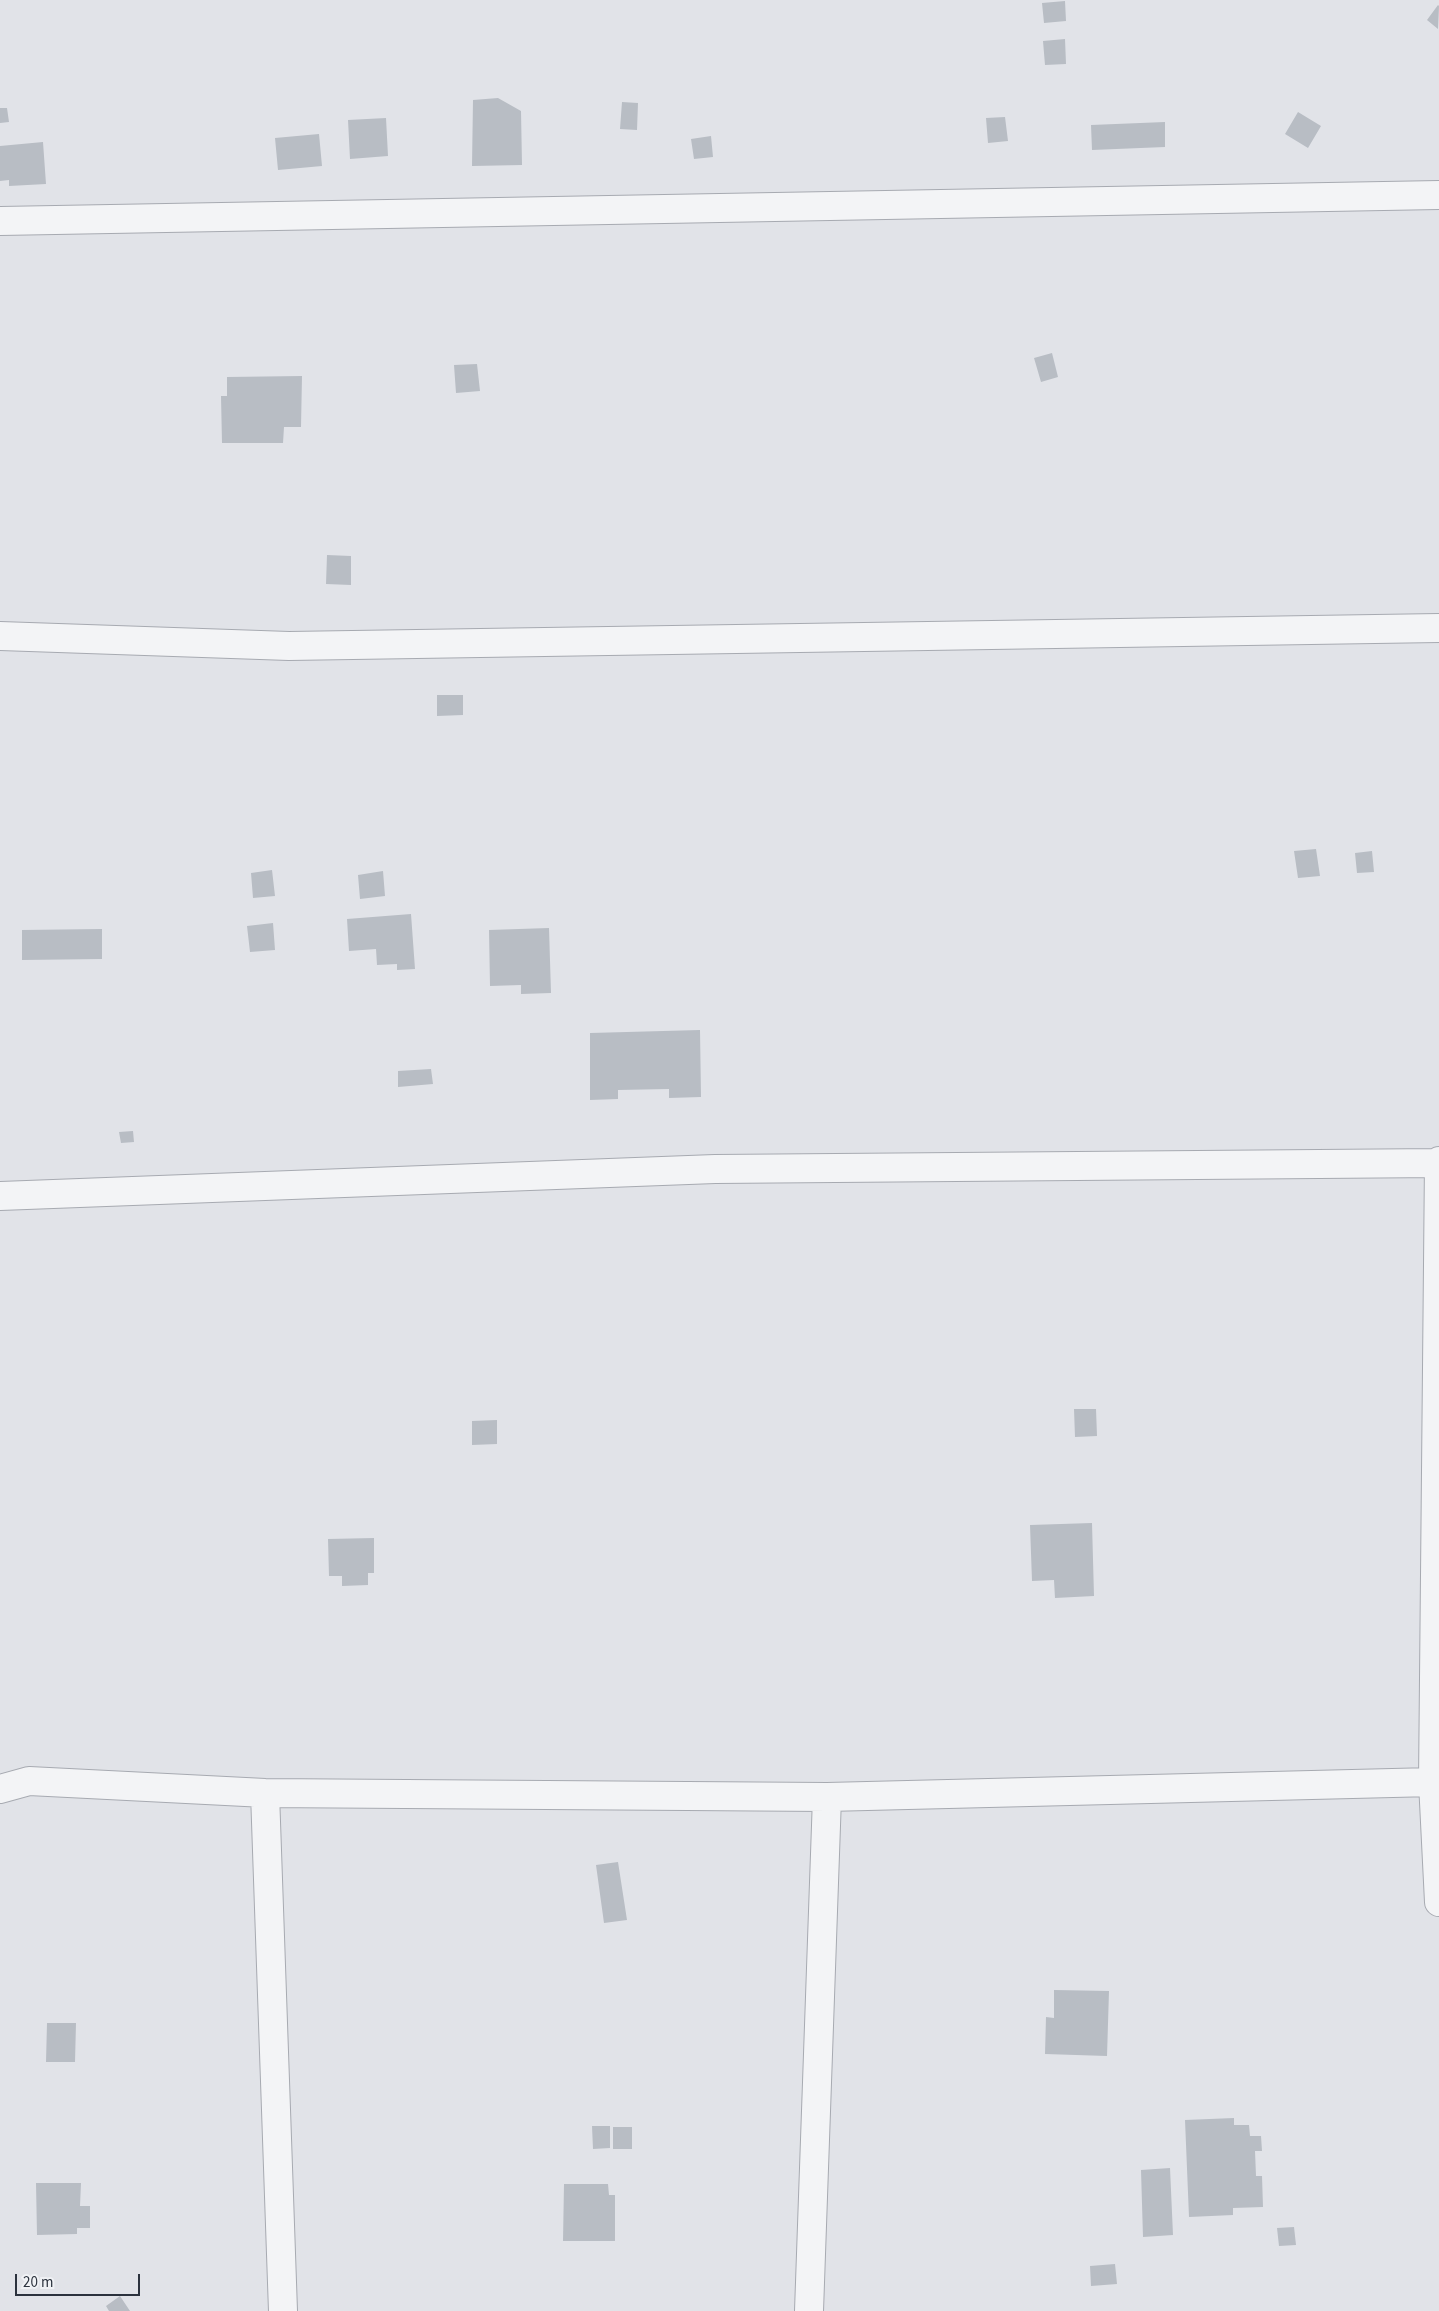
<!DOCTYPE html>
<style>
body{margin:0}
#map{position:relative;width:1439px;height:2311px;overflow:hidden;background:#e1e3e8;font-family:"Source Sans 3",sans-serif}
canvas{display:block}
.scale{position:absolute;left:15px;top:2274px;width:125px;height:22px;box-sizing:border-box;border:2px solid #2b323d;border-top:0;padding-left:6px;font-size:15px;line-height:18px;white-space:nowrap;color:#2b323d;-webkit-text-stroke:4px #f0f2f5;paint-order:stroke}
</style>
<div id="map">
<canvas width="1439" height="2311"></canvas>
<div class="scale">20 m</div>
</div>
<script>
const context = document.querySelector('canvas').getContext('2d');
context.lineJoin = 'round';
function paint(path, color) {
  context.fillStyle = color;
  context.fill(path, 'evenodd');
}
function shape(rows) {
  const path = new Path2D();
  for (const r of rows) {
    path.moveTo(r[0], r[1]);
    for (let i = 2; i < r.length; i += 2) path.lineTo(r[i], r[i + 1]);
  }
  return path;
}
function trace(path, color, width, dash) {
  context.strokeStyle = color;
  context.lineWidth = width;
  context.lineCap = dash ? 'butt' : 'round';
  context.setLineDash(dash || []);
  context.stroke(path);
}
const building = shape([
 [1065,1,1066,21,1044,23,1042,3],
 [1438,5,1439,6,1438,29,1427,20],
 [1065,39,1066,64,1045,65,1043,41],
 [498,98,521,111,522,165,472,166,473,100],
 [622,102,638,103,637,130,620,129],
 [0,108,7,108,9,122,0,123],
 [1298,112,1321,126,1308,148,1285,134],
 [1005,117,1008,141,988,143,986,118],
 [386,118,388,156,350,159,348,120],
 [1165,122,1165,147,1092,150,1091,125],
 [319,134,322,166,278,170,275,138],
 [711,136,713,157,694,159,691,139],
 [43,142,46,184,9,186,9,180,0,181,0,146],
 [1052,353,1058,377,1041,382,1034,358],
 [477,364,480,391,456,393,454,365],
 [302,376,301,427,284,427,283,443,222,443,221,396,227,396,227,377],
 [327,555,351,556,351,585,326,584],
 [437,695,463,695,463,715,437,716],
 [1316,849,1320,876,1298,878,1294,851],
 [1372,851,1374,872,1357,873,1355,853],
 [272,870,275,896,253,898,251,873],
 [383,871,385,896,360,899,358,875],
 [411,914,415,969,397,970,397,964,377,965,376,949,349,951,347,919],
 [273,923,275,950,250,952,247,926],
 [549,928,551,993,521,994,521,985,490,986,489,930],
 [102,929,102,959,22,960,22,930],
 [700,1030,701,1097,669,1098,669,1089,618,1090,618,1099,590,1100,590,1033],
 [431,1069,433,1084,398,1087,398,1071],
 [133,1131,134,1142,121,1143,119,1132],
 [1074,1409,1096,1409,1097,1436,1075,1437],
 [497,1420,497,1444,472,1445,472,1421],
 [1092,1523,1094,1596,1055,1598,1054,1580,1032,1581,1030,1525],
 [374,1538,374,1573,368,1573,368,1585,342,1586,342,1576,329,1576,328,1539],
 [618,1862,627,1920,604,1923,596,1865],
 [1054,1990,1109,1991,1107,2056,1045,2054,1046,2017,1054,2018],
 [47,2023,76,2023,75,2062,46,2062],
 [1234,2118,1234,2125,1249,2125,1250,2136,1261,2136,1262,2151,1255,2151,1256,2176,1262,2176,1263,2207,1233,2208,1233,2215,1189,2217,1185,2120],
 [592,2126,610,2126,610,2148,593,2149],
 [613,2127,632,2127,632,2149,613,2149],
 [1170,2168,1173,2235,1143,2237,1141,2170],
 [36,2183,81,2183,80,2206,90,2206,90,2228,77,2228,77,2234,37,2235],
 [564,2184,608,2184,609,2195,615,2195,615,2241,563,2241],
 [1294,2227,1296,2245,1279,2246,1277,2228],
 [1115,2264,1117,2284,1091,2286,1090,2266],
 [120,2296,130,2311,109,2311,106,2306]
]);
const minor = shape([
 [0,221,1439,195],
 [0,636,289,646,1439,628],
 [1439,1161,1433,1782,1439,1902],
 [0,1196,715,1169,1439,1163],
 [0,1789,29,1781,265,1793,827,1797,1433,1782],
 [265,1793,283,2311],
 [809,2311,827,1797]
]);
paint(building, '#b8bdc4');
trace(minor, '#a7aab1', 30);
trace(minor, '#f3f4f6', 28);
</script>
